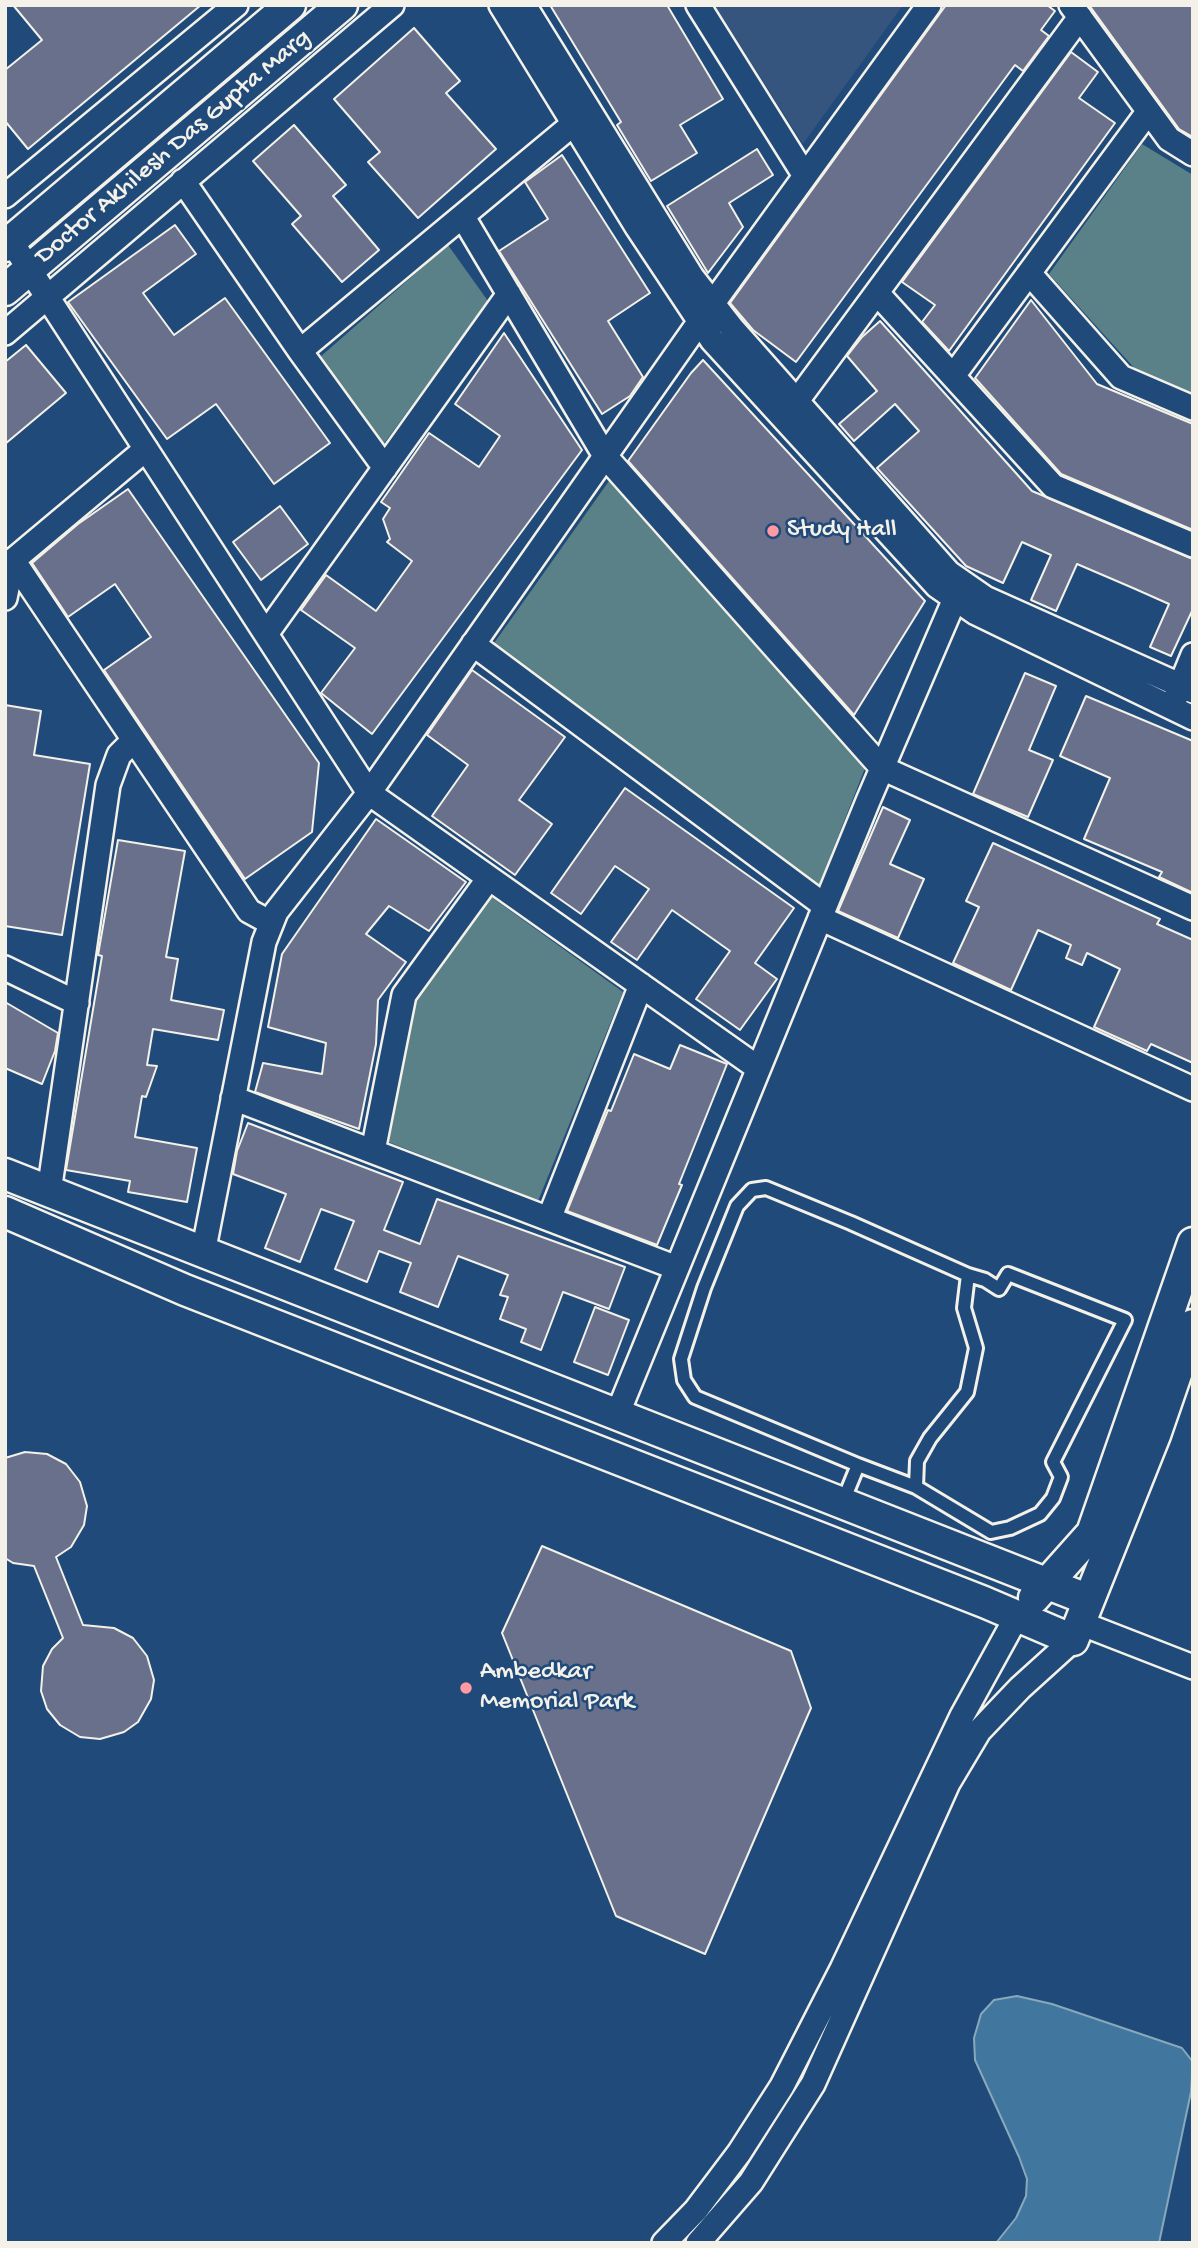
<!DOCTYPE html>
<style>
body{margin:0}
#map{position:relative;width:1198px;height:2248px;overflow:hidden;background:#1f4a7a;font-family:"Gochi Hand",sans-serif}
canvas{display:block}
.frame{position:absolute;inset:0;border:7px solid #f4f1e8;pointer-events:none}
</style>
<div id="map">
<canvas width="1198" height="2248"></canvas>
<div class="frame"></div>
</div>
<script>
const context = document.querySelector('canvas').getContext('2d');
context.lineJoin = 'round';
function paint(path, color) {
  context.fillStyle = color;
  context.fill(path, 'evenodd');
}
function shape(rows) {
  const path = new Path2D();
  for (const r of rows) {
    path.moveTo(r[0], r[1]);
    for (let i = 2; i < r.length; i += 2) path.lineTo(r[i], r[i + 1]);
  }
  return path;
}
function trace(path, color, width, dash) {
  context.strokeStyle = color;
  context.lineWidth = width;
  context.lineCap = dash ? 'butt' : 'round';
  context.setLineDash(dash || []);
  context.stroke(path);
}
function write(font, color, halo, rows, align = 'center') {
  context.font = font + ' "Gochi Hand",sans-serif';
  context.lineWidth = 5;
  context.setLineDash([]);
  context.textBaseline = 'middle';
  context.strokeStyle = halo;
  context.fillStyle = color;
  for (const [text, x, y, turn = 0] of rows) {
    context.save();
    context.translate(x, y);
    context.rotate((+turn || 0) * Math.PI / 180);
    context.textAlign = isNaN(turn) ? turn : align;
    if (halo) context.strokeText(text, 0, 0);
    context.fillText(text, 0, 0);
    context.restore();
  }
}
const built = shape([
 [714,5,903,5,803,144]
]);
const green = shape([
 [1142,144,1193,175,1193,395,1137,371,1049,274],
 [448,245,488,301,383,445,320,357],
 [609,481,865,768,819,885,492,646],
 [490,896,623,992,538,1201,386,1141,413,1005]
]);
const water = shape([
 [1017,1996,1052,2004,1182,2048,1193,2062,1191,2092,1159,2243,996,2243,1016,2218,1026,2196,1027,2179,1019,2157,975,2060,974,2038,981,2014,994,2000,1017,1996]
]);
const building = shape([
 [13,5,201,5,28,149,5,121,5,70,42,40,13,5],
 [550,5,667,5,723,99,680,125,697,153,651,181,617,125,621,122,550,5],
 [946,5,1047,5,1055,11,1041,30,1049,36,1023,71,1015,65,796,362,753,330,730,303,946,5],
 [1089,5,1193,5,1193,137,1179,129,1089,5],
 [414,28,460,81,446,93,496,149,418,218,368,162,380,152,334,99,414,28],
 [1071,52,1098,72,1079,98,1115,123,949,351,922,322,935,305,902,282,1071,52],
 [294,125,346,185,333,196,379,250,342,282,292,224,301,216,253,161,294,125],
 [757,149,773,175,729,203,743,227,708,273,667,206,757,149],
 [562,155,650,293,608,321,643,377,630,396,602,414,499,251,548,219,525,182,562,155],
 [175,225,196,254,143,293,174,335,225,298,330,443,274,484,216,404,167,439,68,302,175,225],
 [1031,300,1097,384,1193,424,1193,530,1061,474,975,378,1031,300],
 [880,321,1032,491,1193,559,1193,609,1171,656,1150,647,1169,604,1133,588,1077,564,1056,611,1031,600,1051,555,1022,542,1003,583,966,566,877,468,919,431,895,404,854,441,839,424,877,391,847,356,862,337,880,321],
 [504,333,582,450,372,734,321,693,355,648,301,610,326,575,376,611,412,561,387,542,390,539,383,519,390,508,381,502,429,433,479,467,500,436,455,404,504,333],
 [26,345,66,393,5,444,5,362,26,345],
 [703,360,925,601,854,715,628,461,691,373,703,360],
 [128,489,319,763,312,832,245,879,104,670,151,637,115,584,68,617,32,563,78,524,128,489],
 [280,506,308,544,261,580,233,542,280,506],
 [472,670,565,737,519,800,552,824,515,875,432,816,468,765,427,735,472,670],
 [1025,673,1056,686,1029,750,1053,760,1028,817,973,794,1025,673],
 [1086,696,1193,741,1193,893,1159,877,1162,872,1084,839,1110,778,1060,756,1086,696],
 [5,705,41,711,34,755,90,764,62,935,5,926,5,705],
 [625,788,794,908,755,963,777,979,740,1030,696,999,730,951,672,910,637,960,611,942,649,889,615,866,581,914,551,893,625,788],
 [883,807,910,820,890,864,924,879,898,938,838,911,883,807],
 [376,819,466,882,429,931,389,906,366,934,406,962,378,1000,376,1044,359,1129,255,1092,263,1063,322,1074,326,1043,268,1027,282,954,376,819],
 [118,840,185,851,166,957,178,959,171,1000,224,1010,218,1040,153,1029,147,1065,157,1066,146,1097,142,1096,135,1137,197,1148,187,1202,128,1192,130,1181,66,1170,102,956,98,955,118,840],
 [993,843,1160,919,1157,924,1193,940,1193,1063,1151,1044,1147,1051,1094,1027,1120,969,1087,953,1082,965,1066,958,1071,945,1038,930,1011,990,953,963,979,907,966,901,993,843],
 [5,1002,58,1033,55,1051,42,1084,5,1068,5,1002],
 [680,1045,727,1064,679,1184,682,1185,657,1245,567,1211,608,1110,611,1111,634,1054,670,1069,680,1045],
 [248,1123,403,1182,384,1230,420,1244,437,1199,625,1267,609,1309,563,1292,541,1350,521,1342,526,1329,500,1319,508,1297,500,1295,508,1275,458,1256,438,1307,400,1292,411,1263,379,1251,367,1282,335,1269,354,1221,321,1209,300,1262,265,1248,286,1194,233,1174,237,1151,248,1123],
 [595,1307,629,1320,608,1375,574,1362,595,1307],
 [25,1452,47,1454,66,1464,80,1482,87,1506,84,1525,71,1547,56,1557,83,1625,114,1628,133,1638,147,1656,154,1680,151,1699,138,1722,124,1732,100,1739,80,1737,60,1725,47,1709,41,1691,43,1666,52,1649,63,1638,34,1566,13,1563,5,1558,5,1458,25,1452],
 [542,1546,791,1651,811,1708,705,1954,616,1916,502,1633,542,1546]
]);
const service = shape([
 [916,1487,917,1461,930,1438,967,1392,976,1348,964,1308,968,1275],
 [842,1504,858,1465,695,1397,684,1380,681,1359,704,1288,737,1206,752,1190,766,1188,851,1223,968,1275,985,1280,999,1289,1008,1274,1125,1320,1053,1462,1061,1477,1053,1498,1040,1514,1010,1528,991,1532,916,1487,858,1465]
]);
const minor = shape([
 [501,5,637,227,712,340,937,586,976,613,1193,718],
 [524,5,692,277,732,328,949,573,985,598,1193,691],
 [698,5,805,176],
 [1071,5,1169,139,1193,154],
 [183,181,300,351,385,468],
 [5,196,236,5],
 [463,217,605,456,882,768,1193,908],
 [11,241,369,793,758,1068],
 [1029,273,1121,377,1193,408],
 [877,293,1053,486,1193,545],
 [5,333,392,5],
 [300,351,584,115],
 [953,376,1148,112],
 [788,413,1080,17],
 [13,560,249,911,271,923],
 [5,567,146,449],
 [5,598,13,560],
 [266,634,509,294],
 [473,644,825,906],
 [1175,699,1193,655],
 [820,918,1193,1089],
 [5,968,77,1003],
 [233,1098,677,1268],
 [373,1151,404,995,489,878],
 [49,1192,108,785,119,755,134,740],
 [549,1219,641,985],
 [203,1253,264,942,276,912,369,793,700,321,929,5],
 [617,1415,868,801,960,587],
 [1080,1623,1193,1667],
 [664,2243,696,2210,739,2153,782,2086,842,1969,962,1716,1017,1616],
 [698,2243,751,2182,813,2084,948,1783,979,1731,1020,1688,1073,1640]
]);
const tertiary = shape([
 [5,246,290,5],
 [5,290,342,5],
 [5,1174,1089,1600],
 [5,1212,185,1290,984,1602,1073,1640,1155,1435,1193,1325],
 [1034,1598,1092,1533,1193,1243]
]);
const markers = [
 [773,531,7,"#ff9aa2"],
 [466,1688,7,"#ff9aa2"]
];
const streetNames = [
 ["Doctor Akhilesh Das Gupta Marg",174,148,-40]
];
const poiNames = [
 ["Study Hall",787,531],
 ["Ambedkar",480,1673],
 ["Memorial Park",480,1703]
];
paint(built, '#35557f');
paint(green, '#598187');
paint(water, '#41779e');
trace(water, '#89a8bc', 2);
paint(building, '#68708c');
trace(building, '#f4f1e8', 2);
trace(service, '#f4f1e8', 18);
trace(minor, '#f4f1e8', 28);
trace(tertiary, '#f4f1e8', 35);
trace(service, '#1f4a7a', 12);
trace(minor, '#1f4a7a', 23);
trace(tertiary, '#1f4a7a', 30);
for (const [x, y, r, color] of markers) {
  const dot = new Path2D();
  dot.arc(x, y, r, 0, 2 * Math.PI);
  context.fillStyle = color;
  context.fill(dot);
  trace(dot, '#1f4a7a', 2.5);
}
write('26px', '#f4f1e8', '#1f4a7a', streetNames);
write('26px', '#f4f1e8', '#1f4a7a', poiNames, 'left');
</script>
